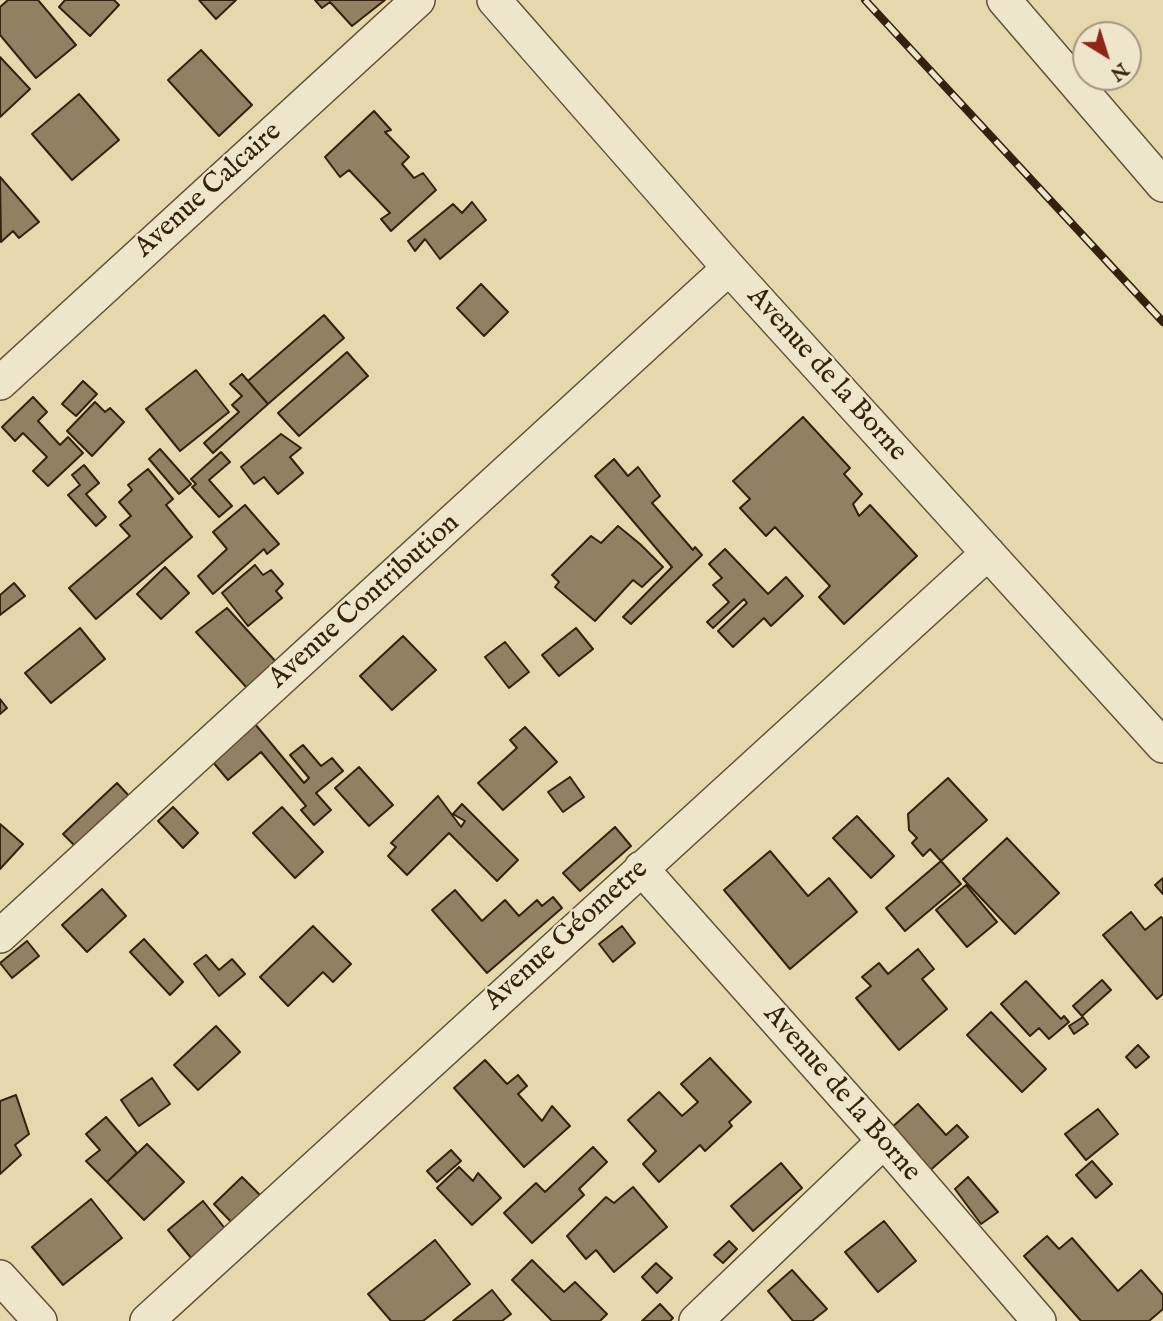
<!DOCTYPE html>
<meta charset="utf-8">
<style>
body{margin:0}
#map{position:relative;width:1163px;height:1321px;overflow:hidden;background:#e5d8ad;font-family:"IM FELL English",serif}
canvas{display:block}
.north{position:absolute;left:1072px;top:21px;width:70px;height:70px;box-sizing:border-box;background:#eee6ca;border:2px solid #a4977f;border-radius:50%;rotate:142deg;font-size:19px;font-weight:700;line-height:28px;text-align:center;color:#35210e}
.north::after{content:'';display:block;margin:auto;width:24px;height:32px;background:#8f2418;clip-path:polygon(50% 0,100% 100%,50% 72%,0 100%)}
</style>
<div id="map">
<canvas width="1163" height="1321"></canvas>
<div class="north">N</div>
</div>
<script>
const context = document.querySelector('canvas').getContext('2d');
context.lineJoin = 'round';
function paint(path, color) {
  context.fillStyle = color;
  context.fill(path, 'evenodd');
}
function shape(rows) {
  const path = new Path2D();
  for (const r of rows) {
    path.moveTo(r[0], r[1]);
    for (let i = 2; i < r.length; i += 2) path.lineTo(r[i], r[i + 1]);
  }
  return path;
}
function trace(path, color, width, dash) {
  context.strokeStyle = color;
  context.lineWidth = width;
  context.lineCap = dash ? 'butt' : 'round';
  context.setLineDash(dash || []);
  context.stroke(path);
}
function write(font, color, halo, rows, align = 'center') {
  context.font = font + ' "IM FELL English",serif';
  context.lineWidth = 5;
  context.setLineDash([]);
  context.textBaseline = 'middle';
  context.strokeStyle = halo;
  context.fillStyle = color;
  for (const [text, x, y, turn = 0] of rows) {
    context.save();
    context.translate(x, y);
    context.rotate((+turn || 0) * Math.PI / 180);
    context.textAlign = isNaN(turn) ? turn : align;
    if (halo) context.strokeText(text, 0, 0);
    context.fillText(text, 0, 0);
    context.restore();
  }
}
const building = shape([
 [8,0,38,0,76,45,36,78,0,35,0,7,8,0],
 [65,0,114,0,119,5,90,36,59,7,65,0],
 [199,0,236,0,216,19,199,0],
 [315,0,385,0,352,26,330,2,322,8,315,0],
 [201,50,252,105,219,136,168,80,201,50],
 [0,57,30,89,0,117,0,57],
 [79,94,119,140,72,180,32,134,79,94],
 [374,111,391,130,385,132,409,157,402,164,414,178,423,173,436,190,391,231,381,219,390,213,349,170,340,177,325,157,374,111],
 [0,177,39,222,19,238,13,231,1,242,0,177],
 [472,202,486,220,440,259,425,239,415,251,408,241,453,204,462,213,472,202],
 [481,284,508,312,484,336,457,308,481,284],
 [324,315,344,338,268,404,248,381,324,315],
 [347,352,368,376,299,436,278,413,347,352],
 [196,370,229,412,180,451,146,409,196,370],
 [242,374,268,404,213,453,204,443,239,412,232,405,242,396,230,384,242,374],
 [83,381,97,394,76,416,62,404,83,381],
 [33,397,47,412,38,421,60,445,68,437,83,453,48,486,33,471,47,457,23,433,15,441,2,427,33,397],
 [95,402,105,412,110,408,124,422,92,456,67,431,95,402],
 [803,417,850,468,844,474,862,494,853,504,859,516,870,505,917,556,844,624,819,597,830,586,775,527,766,536,740,508,750,499,733,481,803,417],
 [281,434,301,448,290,457,303,473,278,494,264,477,254,484,241,467,281,434],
 [160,449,191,484,179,494,149,459,160,449],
 [221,452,230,462,209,480,232,506,219,517,192,487,196,484,191,479,221,452],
 [614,459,628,476,638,467,660,496,652,503,693,550,695,547,702,555,631,624,623,617,672,567,595,476,614,459],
 [84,465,99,483,86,494,106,517,96,526,68,495,80,485,72,475,84,465],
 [148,469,173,499,166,505,192,537,96,619,69,588,130,536,120,525,131,516,119,502,132,490,128,485,148,469],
 [245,505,279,544,267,554,264,549,213,594,198,576,227,549,213,532,245,505],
 [618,526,640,544,663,567,642,587,633,580,595,621,555,587,559,582,552,575,591,536,601,543,618,526],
 [725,549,768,594,786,577,803,596,771,626,764,618,733,647,718,631,747,603,744,599,713,628,707,622,729,602,713,585,722,578,709,564,725,549],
 [255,565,263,575,271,570,283,584,276,591,282,598,248,626,222,593,255,565],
 [165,567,189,593,161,619,137,594,165,567],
 [14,583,25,596,0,615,0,595,14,583],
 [227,608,277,663,248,689,196,632,227,608],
 [80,628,105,659,51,703,25,673,80,628],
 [576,628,593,649,559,676,542,655,576,628],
 [403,636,436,670,392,710,360,676,403,636],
 [505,642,529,672,509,688,485,657,505,642],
 [0,699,7,708,0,714,0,699],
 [255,724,304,783,309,778,290,755,303,745,321,766,332,758,343,771,316,793,331,810,314,825,301,810,306,806,261,752,228,780,212,761,255,724],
 [525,727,557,762,503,810,478,783,517,748,510,740,525,727],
 [359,767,393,805,369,826,335,788,359,767],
 [570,777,584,797,563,812,548,792,570,777],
 [948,778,987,820,941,861,930,849,923,856,912,843,917,838,909,830,908,814,948,778],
 [117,783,130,797,76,847,63,834,117,783],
 [438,796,461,827,465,821,453,814,462,804,518,860,497,881,449,833,407,875,388,856,396,847,391,843,438,796],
 [173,807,198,833,183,848,158,821,173,807],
 [282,807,323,852,295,878,253,833,282,807],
 [857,816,894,856,871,878,833,838,857,816],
 [0,824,23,844,0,869,0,824],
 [615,827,631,846,580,891,563,873,615,827],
 [1007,838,1059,893,1015,934,963,879,1007,838],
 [770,851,808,896,829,878,857,912,790,969,724,890,770,851],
 [941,861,961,884,905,931,886,908,941,861],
 [1163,878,1163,894,1155,885,1163,878],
 [966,885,997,922,967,947,936,910,966,885],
 [102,889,126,916,87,952,62,925,102,889],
 [455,890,482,921,505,900,519,916,537,900,542,906,553,897,562,908,487,973,432,910,455,890],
 [1131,912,1145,930,1161,917,1163,919,1163,994,1157,999,1103,935,1131,912],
 [313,926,351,964,333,982,323,972,288,1006,260,977,313,926],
 [622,926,635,943,613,962,599,944,622,926],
 [144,939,183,982,170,995,130,952,144,939],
 [27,941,39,956,12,978,0,963,27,941],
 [918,949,934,969,922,979,947,1009,899,1050,856,998,871,986,862,977,879,963,888,974,918,949],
 [206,955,219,970,232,959,245,974,219,996,194,964,206,955],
 [1102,980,1111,990,1082,1016,1073,1006,1102,980],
 [1026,981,1061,1019,1064,1016,1069,1022,1049,1039,1039,1028,1030,1036,1001,1004,1026,981],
 [991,1012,1046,1069,1022,1092,967,1035,991,1012],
 [1083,1017,1088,1024,1074,1034,1069,1026,1083,1017],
 [216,1026,240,1052,198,1090,174,1065,216,1026],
 [1138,1045,1149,1057,1136,1068,1126,1057,1138,1045],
 [710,1058,751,1102,729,1122,732,1126,705,1151,700,1145,659,1182,643,1164,656,1151,628,1120,659,1092,682,1116,698,1102,681,1084,710,1058],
 [485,1060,507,1084,518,1075,527,1086,518,1094,542,1121,552,1106,570,1126,524,1167,454,1088,485,1060],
 [152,1078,170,1104,139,1126,121,1100,152,1078],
 [16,1095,29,1134,15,1145,21,1155,0,1174,0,1101,16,1095],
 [918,1104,946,1135,957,1125,968,1137,927,1173,890,1129,918,1104],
 [1098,1109,1118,1134,1086,1160,1065,1134,1098,1109],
 [106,1117,137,1153,107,1182,86,1161,100,1150,86,1134,106,1117],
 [147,1144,184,1182,144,1220,107,1182,147,1144],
 [593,1147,607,1162,579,1189,584,1195,532,1243,504,1213,536,1183,545,1192,593,1147],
 [451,1150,461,1161,437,1182,427,1171,451,1150],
 [1092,1161,1112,1184,1096,1198,1076,1175,1092,1161],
 [781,1163,802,1188,753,1231,731,1206,781,1163],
 [459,1167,473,1181,478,1173,501,1198,472,1225,437,1188,459,1167],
 [242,1177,264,1199,235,1226,214,1204,242,1177],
 [968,1177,998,1212,981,1224,955,1189,968,1177],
 [633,1187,667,1227,614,1272,596,1250,586,1259,567,1236,606,1197,614,1203,633,1187],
 [91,1199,122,1238,63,1285,32,1247,91,1199],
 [203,1201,227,1231,192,1259,168,1230,203,1201],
 [884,1221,916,1261,878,1292,845,1252,884,1221],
 [1047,1236,1059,1249,1072,1238,1118,1291,1141,1270,1163,1295,1163,1309,1149,1321,1081,1321,1024,1256,1047,1236],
 [435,1240,470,1284,423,1321,391,1321,368,1294,435,1240],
 [729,1241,737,1249,723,1263,714,1255,729,1241],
 [532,1260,564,1292,575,1282,607,1314,600,1321,552,1321,512,1280,532,1260],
 [656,1263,672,1278,657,1293,642,1277,656,1263],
 [792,1270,827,1309,812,1321,793,1321,768,1291,792,1270],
 [492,1290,511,1314,502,1321,453,1321,492,1290],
 [660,1304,673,1318,670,1321,642,1321,660,1304]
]);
const minor = shape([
 [494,0,729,268,1163,746],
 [1004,0,1163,185],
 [0,383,418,0],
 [641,868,884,1141,1039,1321],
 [0,936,729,268],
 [0,1277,40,1321],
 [147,1321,988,553],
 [696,1321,884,1141]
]);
const rail = shape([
 [865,0,1163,322]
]);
const streetNames = [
 ["Avenue Calcaire",209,191,-42],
 ["Avenue de la Borne",826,375,48],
 ["Avenue Contribution",365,602,-42],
 ["Avenue Géometre",567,936,-42],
 ["Avenue de la Borne",841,1094,49]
];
paint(building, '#918061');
trace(building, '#35210e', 2);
trace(minor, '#614f36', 36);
trace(minor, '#eee6ca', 33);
trace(rail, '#35210e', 8);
trace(rail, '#eee6ca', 5, [16]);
write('28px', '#35210e', '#eee6ca', streetNames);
</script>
